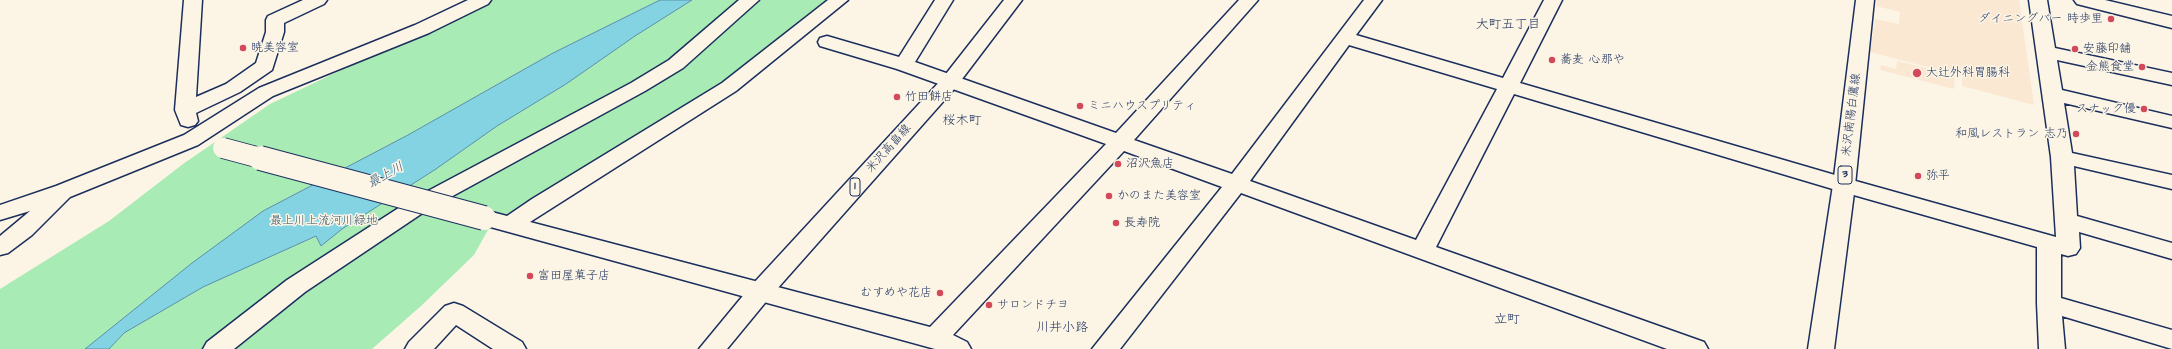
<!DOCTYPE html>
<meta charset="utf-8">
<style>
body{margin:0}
canvas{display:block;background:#fcf5e5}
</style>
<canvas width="2172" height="349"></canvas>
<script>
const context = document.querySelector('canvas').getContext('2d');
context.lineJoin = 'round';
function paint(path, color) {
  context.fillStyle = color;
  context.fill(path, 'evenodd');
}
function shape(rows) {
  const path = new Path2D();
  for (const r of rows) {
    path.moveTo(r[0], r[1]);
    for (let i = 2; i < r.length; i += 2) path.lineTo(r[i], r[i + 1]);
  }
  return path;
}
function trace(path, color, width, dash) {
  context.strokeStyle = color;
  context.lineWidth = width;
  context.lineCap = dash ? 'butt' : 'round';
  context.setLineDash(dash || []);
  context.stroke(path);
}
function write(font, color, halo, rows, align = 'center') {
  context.font = font + ' "Architects Daughter","Klee One",sans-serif';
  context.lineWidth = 3;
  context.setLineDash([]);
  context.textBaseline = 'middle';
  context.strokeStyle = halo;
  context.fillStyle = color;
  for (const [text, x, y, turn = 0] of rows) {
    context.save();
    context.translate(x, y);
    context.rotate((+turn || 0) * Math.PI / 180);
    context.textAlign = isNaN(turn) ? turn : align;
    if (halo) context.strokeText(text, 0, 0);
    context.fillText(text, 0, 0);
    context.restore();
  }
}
const built = shape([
 [1877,0,2019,0,2034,105,1962,86,1962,76,1870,52,1875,19,1899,24,1900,12,1876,6],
 [1897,61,1955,75,1954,89,1880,70,1881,65,1896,69]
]);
const green = shape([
 [488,0,834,0,729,82,528,201,488,230,474,255,421,306,372,349,0,349,0,289,109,221,183,164,270,104]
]);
const water = shape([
 [660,0,692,0,635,36,566,84,497,126,436,169,342,229,321,246,316,236,203,287,124,333,109,349,85,349,192,263,263,211,408,135,553,53,660,0]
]);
const minor = shape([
 [184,0,202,0,196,97,226,84,256,63,266,32,266,20,268,16,303,0,327,0,324,4,284,23,284,32,272,70,240,92,196,113,198,121,195,125,188,127,181,125,175,110,184,0],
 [468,0,491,0,488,4,429,33,273,96,198,145,70,197,32,235,8,253,0,255,0,236,30,211,0,220,0,205,56,186,184,135,259,88,415,25,468,0],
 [739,0,759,0,683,68,645,91,427,210,305,292,234,349,203,349,207,342,287,280,411,200,631,83,669,60,739,0],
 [828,0,848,0,736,91,530,222,930,327,1106,144,897,69,820,46,818,42,820,38,827,36,899,57,935,0,953,0,915,62,1116,133,1239,0,1258,0,1134,140,1232,174,1364,0,1382,0,1356,35,1503,78,1544,0,1562,0,1520,83,1852,180,2056,237,2051,157,2029,0,2047,0,2055,48,2172,73,2172,85,2057,60,2062,90,2172,116,2172,128,2064,103,2072,153,2172,175,2172,189,2074,166,2077,216,2172,243,2172,259,2079,232,2080,248,2076,254,2068,256,2061,254,2061,298,2172,330,2172,349,2062,316,2065,349,2039,349,2037,303,2037,247,1836,190,1514,94,1436,247,1704,342,1708,349,1667,349,1241,193,1120,349,1092,349,1222,187,1124,151,953,335,967,342,971,349,935,349,476,223,472,218,476,213,484,210,507,216,532,199,722,83,828,0],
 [1349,45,1497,89,1416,240,1250,181,1349,45],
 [2074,0,2105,0,2172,16,2172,28,2077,4,2074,0],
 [454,303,463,306,522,342,526,349,493,349,456,325,434,349,405,349,409,342,445,306,454,303]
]);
const major = shape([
 [1004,0,1022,0,956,87,769,298,727,349,699,349,751,286,942,79,1004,0],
 [1856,0,1874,0,1855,185,1834,349,1808,349,1833,185,1856,0]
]);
const minorBridgeFar1 = shape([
 [223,148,264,159]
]);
const minorBridge = shape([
 [260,158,484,218]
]);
const markers = [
 [2111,19,4,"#d1495b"],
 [243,48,4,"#d1495b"],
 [2075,49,4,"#d1495b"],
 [1552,60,4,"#d1495b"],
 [2142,67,4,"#d1495b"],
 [1917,73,5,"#d1495b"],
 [897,97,4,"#d1495b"],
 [1080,106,4,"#d1495b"],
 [2144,109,4,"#d1495b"],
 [2076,134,4,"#d1495b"],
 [1118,164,4,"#d1495b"],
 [1918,176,4,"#d1495b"],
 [1109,196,4,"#d1495b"],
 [1116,223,4,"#d1495b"],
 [530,276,4,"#d1495b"],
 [940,293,4,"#d1495b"],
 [989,305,4,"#d1495b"]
];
const shields = [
 [1845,175,14],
 [855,187,10]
];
const shieldNames = [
 ["3",1845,175],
 ["1",855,187]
];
const poiNames = [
 ["ダイニングバー 時歩里",2103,19,"right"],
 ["暁美容室",251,48],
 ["安藤印舗",2083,49],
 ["蕎麦 心那や",1560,60],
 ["金熊食堂",2134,67,"right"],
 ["大辻外科胃腸科",1926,73],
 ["竹田餅店",905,97],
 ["ミニハウスプリティ",1088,106],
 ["スナック優",2136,109,"right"],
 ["和風レストラン 志乃",2068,134,"right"],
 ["沼沢魚店",1126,164],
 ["弥平",1926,176],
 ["かのまた美容室",1117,196],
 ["長寿院",1124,223],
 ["富田屋菓子店",538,276],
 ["むすめや花店",932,293,"right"],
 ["サロンドチヨ",997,305]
];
const streetNames = [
 ["米沢南陽白鷹線",1852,115,-83],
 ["米沢高畠線",889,149,-48]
];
const parkNames = [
 ["最上川上流河川緑地",324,221]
];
const neighbourhoodNames = [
 ["大町五丁目",1508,25],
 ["桜木町",962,121],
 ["立町",1507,320],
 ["川井小路",1062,328]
];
const waterNames = [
 ["最上川",386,176,-29]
];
paint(built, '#fbe8d3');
paint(green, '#a9ebb4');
paint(water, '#84d3e2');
trace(water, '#5a91ad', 1);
trace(minor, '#1b2f5e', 3);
trace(major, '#1b2f5e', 3);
paint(minor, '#fcf5e5');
paint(major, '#fcf5e5');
trace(minorBridgeFar1, '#1b2f5e', 22, []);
trace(minorBridge, '#1b2f5e', 26, []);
trace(minorBridgeFar1, '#fcf5e5', 20);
trace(minorBridge, '#fcf5e5', 24);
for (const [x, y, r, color] of markers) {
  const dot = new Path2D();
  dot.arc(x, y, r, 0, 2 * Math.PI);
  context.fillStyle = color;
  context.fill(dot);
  trace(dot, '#fcf5e5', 1.5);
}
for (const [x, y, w] of shields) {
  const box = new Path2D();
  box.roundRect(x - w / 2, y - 9, w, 18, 3);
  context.fillStyle = '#fcf5e5';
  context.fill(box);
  trace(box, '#1b2f5e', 1);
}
write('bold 11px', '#1b2f5e', null, shieldNames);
write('12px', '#1b2f5e', '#fcf5e5', poiNames, 'left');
write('12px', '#1b2f5e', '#fcf5e5', streetNames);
write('12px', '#37556f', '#fcf5e5', parkNames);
write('13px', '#1b2f5e', '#fcf5e5', neighbourhoodNames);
write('italic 13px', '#35587f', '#fcf5e5', waterNames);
</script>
